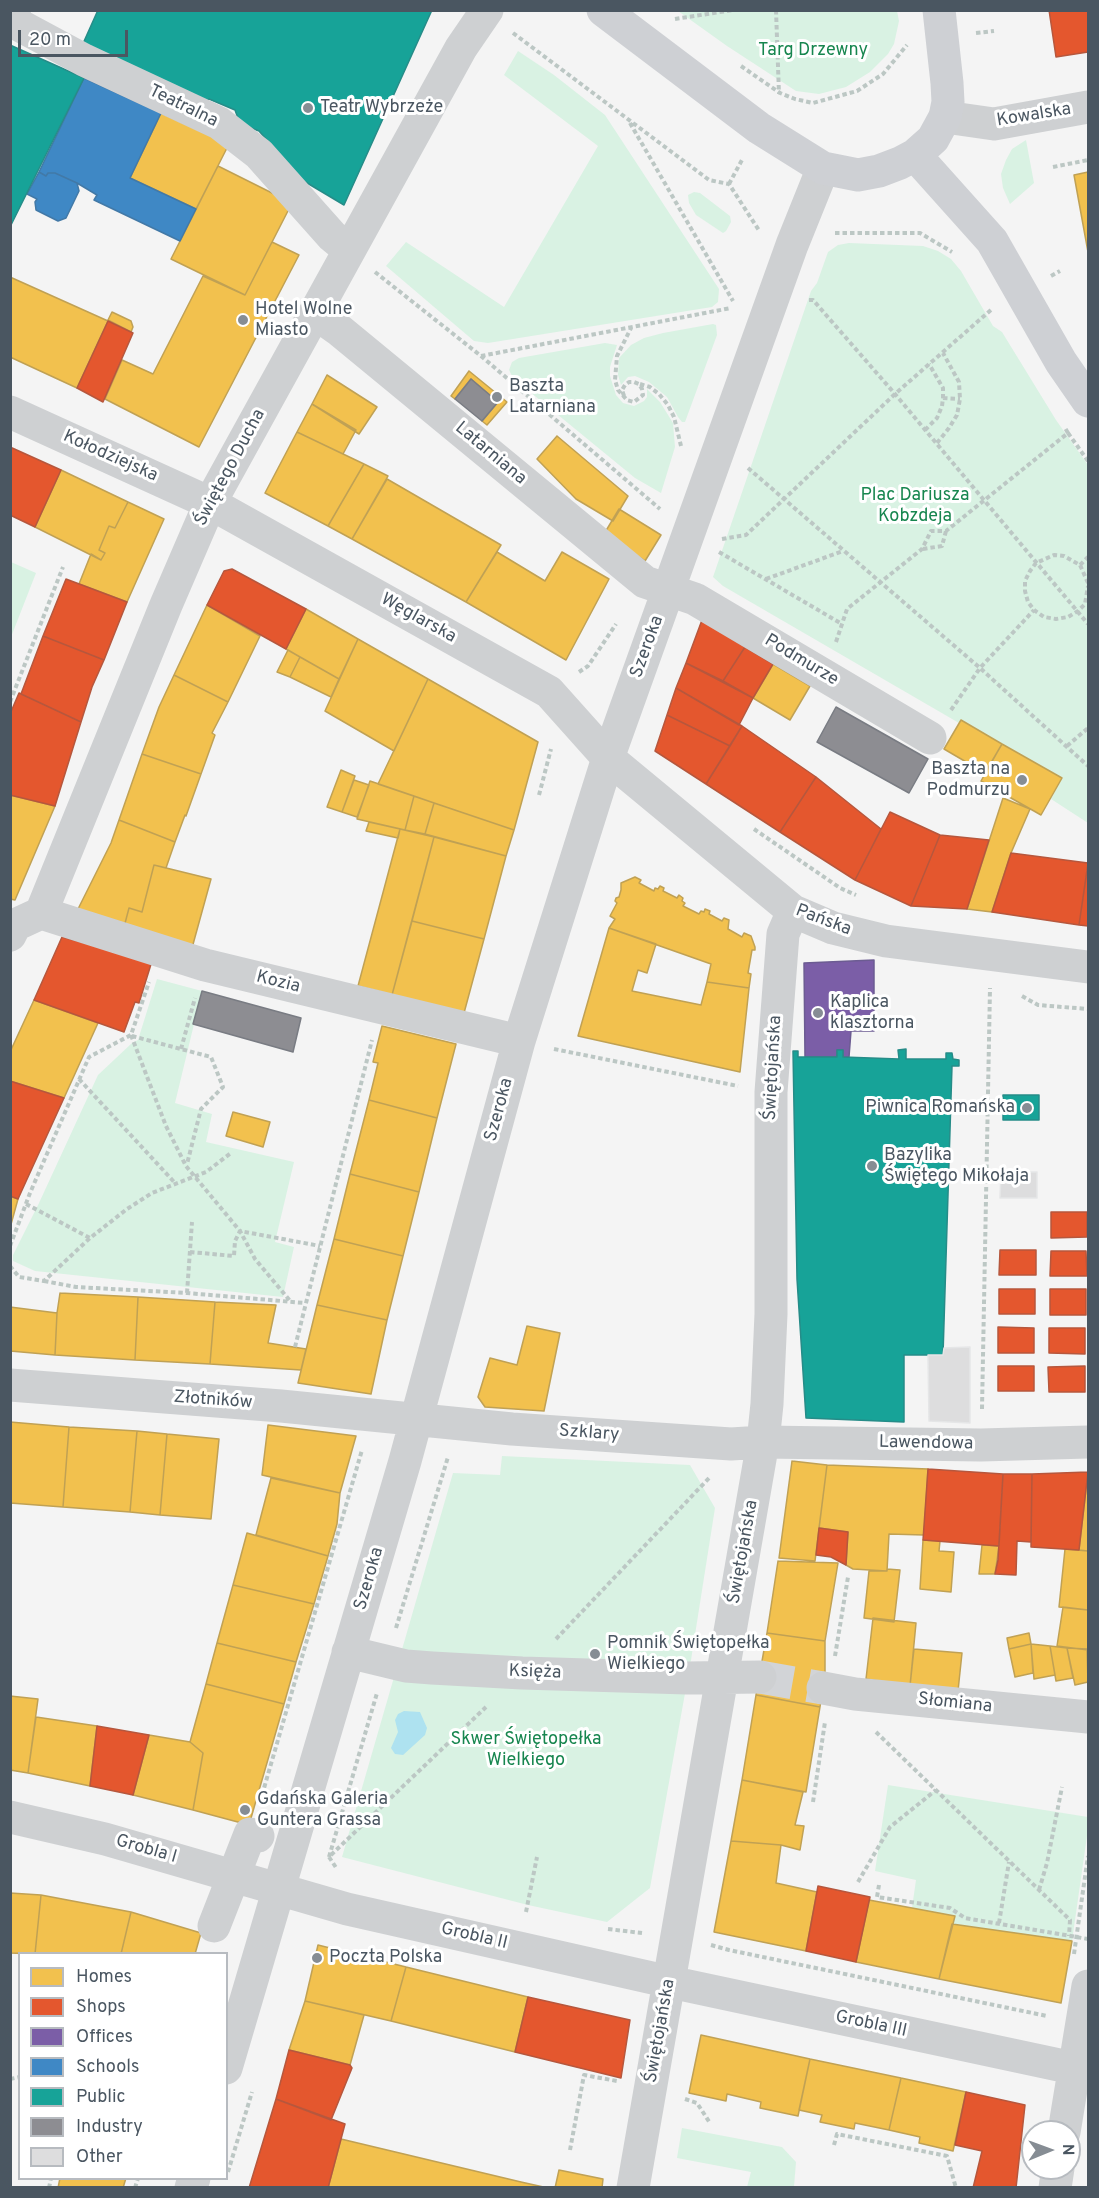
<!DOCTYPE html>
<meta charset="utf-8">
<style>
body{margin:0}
#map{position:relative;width:1099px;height:2198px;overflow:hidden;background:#f4f4f4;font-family:Overpass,sans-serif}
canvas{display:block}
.frame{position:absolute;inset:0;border:12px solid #4a5661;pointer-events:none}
.legend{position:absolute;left:18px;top:1952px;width:210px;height:228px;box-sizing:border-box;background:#fff;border:2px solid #b7bbc0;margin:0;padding:8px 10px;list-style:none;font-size:18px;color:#4a5661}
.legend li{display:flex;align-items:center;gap:12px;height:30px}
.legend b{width:30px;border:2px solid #b7bbc0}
.north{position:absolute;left:1021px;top:2120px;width:60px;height:60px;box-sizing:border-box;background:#fff;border:2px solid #b7bbc0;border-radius:50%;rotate:89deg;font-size:16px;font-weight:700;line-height:24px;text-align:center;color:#4a5661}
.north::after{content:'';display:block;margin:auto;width:21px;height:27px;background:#868d94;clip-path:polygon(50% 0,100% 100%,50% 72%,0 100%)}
.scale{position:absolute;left:18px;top:30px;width:110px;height:27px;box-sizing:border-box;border:3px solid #4a5661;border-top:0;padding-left:8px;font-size:18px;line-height:21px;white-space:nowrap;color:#4a5661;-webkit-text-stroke:4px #fff;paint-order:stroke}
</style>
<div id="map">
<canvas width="1099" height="2198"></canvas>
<div class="frame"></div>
<ul class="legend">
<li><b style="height:16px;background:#f2c14e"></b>Homes</li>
<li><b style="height:16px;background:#e4572e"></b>Shops</li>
<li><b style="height:16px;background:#7b5ea7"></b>Offices</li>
<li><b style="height:16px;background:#3f88c5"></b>Schools</li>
<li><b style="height:16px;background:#17a398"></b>Public</li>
<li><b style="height:16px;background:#8d8d92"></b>Industry</li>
<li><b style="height:16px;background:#ddddde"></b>Other</li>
</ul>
<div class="north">N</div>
<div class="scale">20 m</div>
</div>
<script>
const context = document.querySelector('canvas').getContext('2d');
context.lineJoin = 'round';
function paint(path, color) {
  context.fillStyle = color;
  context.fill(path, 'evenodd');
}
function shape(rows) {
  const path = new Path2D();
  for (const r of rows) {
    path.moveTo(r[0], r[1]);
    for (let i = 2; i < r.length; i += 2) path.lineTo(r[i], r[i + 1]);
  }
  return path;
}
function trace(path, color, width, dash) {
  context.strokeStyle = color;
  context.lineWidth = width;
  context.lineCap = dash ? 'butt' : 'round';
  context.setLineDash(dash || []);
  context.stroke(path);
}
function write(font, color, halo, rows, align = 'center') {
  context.font = font + ' Overpass,sans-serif';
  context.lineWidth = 6;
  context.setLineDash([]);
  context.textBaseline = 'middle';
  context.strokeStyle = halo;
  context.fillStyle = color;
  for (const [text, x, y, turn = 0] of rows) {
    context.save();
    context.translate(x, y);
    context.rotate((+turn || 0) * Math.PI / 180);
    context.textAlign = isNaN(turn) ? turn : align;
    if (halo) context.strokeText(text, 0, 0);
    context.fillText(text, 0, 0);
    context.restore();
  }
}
const green = shape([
 [678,11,897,11,899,21,894,44,888,54,870,72,846,87,819,94,796,91,727,46],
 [518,51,554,75,605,115,719,289,718,302,712,307,488,343,474,341,386,266,406,242,504,307,598,146,504,75],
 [1026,140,1034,183,1010,204,1003,188,1001,174,1006,160,1012,149],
 [694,192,700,193,730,216,731,222,726,231,723,233,696,215,689,203,688,195],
 [849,243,923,246,938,251,951,259,961,271,993,326,1002,332,1056,420,1088,465,1088,823,1051,799,1062,778,961,720,959,723,723,586,713,577,811,291,817,283,828,252,838,245],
 [713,324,716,325,717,335,685,422,682,422,678,417,667,397,649,382,635,376,628,377,621,385,618,375,619,358,631,345,644,338,663,333],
 [605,343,617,345,610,367,610,376,616,395,623,403,634,406,644,401,647,397,647,389,660,402,673,423,675,447,661,493,635,478,513,378,509,370,512,362,519,358],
 [11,562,36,573,11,637],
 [157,979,202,991,175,1103,212,1114,206,1142,294,1162,275,1242,294,1247,283,1297,35,1271,13,1261,13,1255,39,1203,98,1075,132,1043,138,1040],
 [502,1456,690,1465,715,1508,691,1660,650,1888,607,1922,528,1905,342,1857,453,1473,500,1475],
 [888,1785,1088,1817,1088,1829,1072,1941,952,1924,912,1908,916,1880,875,1871],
 [682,2128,782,2147,796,2162,794,2187,747,2187,751,2172,677,2158]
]);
const water = shape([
 [404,1711,420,1712,427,1728,425,1735,403,1755,395,1754,391,1748,398,1732,395,1720,398,1714]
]);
const homes = shape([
 [161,113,229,144,196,209,130,178,161,113],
 [218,166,292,203,245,295,171,259,218,166],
 [1088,172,1088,252,1074,175,1088,172],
 [272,242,299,255,199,447,105,399,122,360,153,374,203,276,245,295,272,242],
 [10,277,108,321,77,388,10,357,10,277],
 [112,312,131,321,133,327,131,332,108,320,112,312],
 [469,371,507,402,487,425,482,421,498,402,471,379,455,399,451,396,469,371],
 [327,375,377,407,359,434,312,404,327,375],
 [312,404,356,430,343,454,297,432,312,404],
 [297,432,364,464,328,526,265,493,297,432],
 [557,436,628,496,613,521,576,499,537,459,557,436],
 [364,464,388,476,352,539,328,526,364,464],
 [61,470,128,502,115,528,109,526,99,550,105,553,101,560,35,527,61,470],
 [387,479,501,545,466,602,352,539,387,479],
 [128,502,164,519,127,602,79,584,91,554,101,560,105,553,99,550,109,526,115,528,128,502],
 [619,509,661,535,645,561,604,534,619,509],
 [497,552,545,581,562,552,609,579,566,660,466,602,497,552],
 [207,605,260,636,228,702,174,675,207,605],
 [306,609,358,639,339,679,286,649,306,609],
 [358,639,428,679,394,751,325,711,358,639],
 [288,650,300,657,290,677,277,672,288,650],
 [300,657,339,679,331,697,290,677,300,657],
 [773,664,810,686,790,720,753,698,773,664],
 [174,675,228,702,212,733,215,735,201,774,142,754,159,707,174,675],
 [428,679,538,742,514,830,378,784,428,679],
 [961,720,1002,744,985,773,944,749,961,720],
 [1002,744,1062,778,1041,815,981,781,1002,744],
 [142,754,201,774,186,816,185,815,175,842,119,820,142,754],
 [341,770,355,776,342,812,327,807,341,770],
 [354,780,369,785,357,817,342,812,354,780],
 [370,781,414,796,405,830,357,819,370,781],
 [10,795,55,806,15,900,10,899,10,795],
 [414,796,434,803,425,834,405,830,414,796],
 [1003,798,1030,809,1011,853,992,912,967,909,1003,798],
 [434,803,514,830,506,856,425,834,434,803],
 [119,820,175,842,166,868,154,865,142,912,129,908,123,931,74,917,111,843,119,820],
 [369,822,400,829,398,838,366,831,369,822],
 [400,829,434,837,392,995,358,986,400,829],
 [434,837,506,856,484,939,412,921,434,837],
 [154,865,211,879,192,948,123,931,129,908,142,912,154,865],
 [635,877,641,880,639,883,654,891,655,888,658,889,660,886,664,888,663,891,677,898,679,895,683,898,682,901,685,903,683,906,699,914,701,911,704,912,705,909,710,911,709,914,722,921,724,918,729,920,728,929,742,937,744,933,751,936,755,947,755,950,752,950,748,973,751,974,749,988,707,982,711,964,609,928,615,919,610,916,617,903,615,901,616,898,619,897,621,890,621,883,635,877],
 [412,921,484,939,464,1013,392,995,412,921],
 [609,928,656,944,647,973,638,970,632,991,701,1005,707,982,749,988,740,1072,578,1036,609,928],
 [34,1000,98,1023,64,1098,10,1081,10,1052,34,1000],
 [382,1026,456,1044,437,1118,369,1100,378,1063,373,1062,382,1026],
 [369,1100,437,1118,419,1192,350,1174,369,1100],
 [233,1112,270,1122,263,1147,226,1136,233,1112],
 [350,1174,419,1192,403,1256,334,1239,350,1174],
 [10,1196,18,1199,10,1228,10,1196],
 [334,1239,403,1256,387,1320,317,1305,334,1239],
 [60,1293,138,1297,135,1360,55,1355,57,1313,60,1293],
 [138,1297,215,1302,210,1364,135,1360,138,1297],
 [215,1302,276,1305,268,1343,306,1349,301,1370,210,1364,215,1302],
 [317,1305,387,1320,371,1394,298,1383,317,1305],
 [10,1307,57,1313,55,1355,10,1351,10,1307],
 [527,1326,560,1333,544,1411,485,1407,478,1397,490,1358,517,1365,527,1326],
 [10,1422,69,1427,63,1507,10,1503,10,1422],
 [268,1425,356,1436,340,1493,262,1475,268,1425],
 [69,1427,137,1431,130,1512,63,1507,69,1427],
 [137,1431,167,1434,160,1515,130,1512,137,1431],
 [167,1434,219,1439,211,1519,160,1515,167,1434],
 [792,1461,827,1465,815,1561,779,1558,792,1461],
 [827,1465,928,1469,924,1535,889,1534,887,1571,853,1569,846,1565,848,1532,819,1528,827,1465],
 [1088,1472,1088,1551,1079,1550,1088,1472],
 [271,1478,340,1493,337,1524,328,1556,256,1535,271,1478],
 [247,1533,328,1556,314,1604,233,1585,247,1533],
 [923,1540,940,1541,939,1551,954,1552,951,1592,920,1589,923,1540],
 [982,1545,999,1546,995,1574,979,1574,982,1545],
 [1065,1549,1088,1551,1088,1610,1059,1607,1065,1549],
 [778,1561,838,1563,825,1641,767,1633,778,1561],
 [887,1569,900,1570,894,1622,864,1618,869,1571,887,1571,887,1569],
 [233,1585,314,1604,296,1662,217,1643,233,1585],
 [1063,1607,1088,1610,1088,1650,1057,1646,1063,1607],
 [873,1618,916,1623,910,1686,866,1679,873,1618],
 [767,1633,825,1641,825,1673,820,1707,756,1695,767,1633],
 [1029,1633,1031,1644,1009,1649,1007,1638,1029,1633],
 [217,1643,296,1662,284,1704,206,1684,217,1643],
 [1031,1644,1033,1673,1015,1677,1009,1649,1031,1644],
 [1031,1644,1050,1646,1055,1675,1034,1679,1031,1644],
 [1050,1646,1067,1648,1073,1678,1056,1681,1050,1646],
 [1067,1648,1087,1649,1088,1682,1075,1685,1067,1648],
 [914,1649,962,1653,958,1691,910,1686,914,1649],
 [206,1684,284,1704,249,1825,193,1810,203,1753,190,1742,206,1684],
 [756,1695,820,1707,806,1792,742,1780,756,1695],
 [10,1696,38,1699,28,1773,10,1770,10,1696],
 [36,1717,97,1726,90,1786,28,1773,36,1717],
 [149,1735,190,1742,203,1753,193,1810,133,1795,149,1735],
 [742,1780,803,1792,795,1825,804,1826,800,1850,781,1845,731,1841,742,1780],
 [731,1841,781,1845,776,1883,817,1892,806,1951,714,1932,731,1841],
 [10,1893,41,1895,35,1954,10,1953,10,1893],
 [41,1895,131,1912,121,1954,35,1954,41,1895],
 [869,1900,955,1916,939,1979,856,1962,869,1900],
 [131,1912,201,1933,195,1954,121,1954,131,1912],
 [952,1924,1072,1941,1061,2003,939,1979,952,1924],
 [318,1945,406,1967,391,2021,305,2001,318,1945],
 [406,1967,528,1997,515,2052,391,2021,406,1967],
 [305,2001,364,2015,350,2065,289,2050,305,2001],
 [701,2035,810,2059,798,2116,760,2108,761,2102,727,2094,726,2101,689,2093,701,2035],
 [810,2059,901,2078,889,2130,855,2123,854,2129,820,2122,822,2115,799,2110,810,2059],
 [901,2078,966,2092,953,2151,919,2143,920,2137,889,2130,901,2078],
 [341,2139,521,2182,548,2188,328,2188,341,2139],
 [559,2170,603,2179,602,2188,555,2188,559,2170],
 [60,2178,126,2178,123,2188,58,2188,60,2178]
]);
const shops = shape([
 [1049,10,1088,10,1088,52,1056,57,1049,10],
 [108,321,133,333,103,402,77,388,108,321],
 [10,447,61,470,35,527,10,515,10,447],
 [232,569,306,609,286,649,207,605,224,571,232,569],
 [66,579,127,602,104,660,43,636,66,579],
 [702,620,745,647,723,681,686,663,702,620],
 [43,636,104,660,92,687,81,722,21,694,43,636],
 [745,647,773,664,753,698,723,681,745,647],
 [686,663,753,698,739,725,676,688,686,663],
 [676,688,742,726,730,746,667,715,676,688],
 [19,693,81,722,55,806,10,795,10,714,19,693],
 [667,715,730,746,706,784,655,751,667,715],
 [742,726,816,777,780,832,706,784,742,726],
 [816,777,881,829,855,880,780,832,816,777],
 [890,812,940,835,911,906,855,880,890,812],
 [940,835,989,840,967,909,911,906,940,835],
 [1011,853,1088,863,1079,925,992,912,1011,853],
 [1088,864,1088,926,1079,925,1088,864],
 [62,937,152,961,139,1003,135,1002,124,1032,34,1000,62,937],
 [10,1081,64,1098,18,1199,10,1196,10,1081],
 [1051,1212,1087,1212,1087,1237,1051,1238,1051,1212],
 [1000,1250,1036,1250,1036,1275,999,1275,1000,1250],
 [1051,1251,1086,1251,1087,1276,1050,1276,1051,1251],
 [999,1289,1035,1289,1035,1314,999,1314,999,1289],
 [1050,1289,1086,1289,1086,1315,1050,1315,1050,1289],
 [998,1327,1034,1328,1034,1353,998,1353,998,1327],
 [1049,1328,1085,1328,1085,1354,1049,1353,1049,1328],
 [998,1366,1034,1366,1034,1391,998,1391,998,1366],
 [1085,1366,1085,1392,1049,1392,1048,1367,1085,1366],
 [928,1469,1003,1474,999,1546,923,1540,928,1469],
 [1088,1472,1079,1550,1031,1547,1032,1474,1088,1472],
 [1003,1474,1032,1474,1031,1542,1017,1541,1016,1575,995,1574,998,1560,1003,1474],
 [819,1528,848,1532,846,1565,831,1557,816,1555,819,1528],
 [97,1726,149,1735,133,1795,90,1786,97,1726],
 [818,1886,870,1897,856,1962,806,1951,818,1886],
 [528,1997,630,2020,621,2078,515,2052,528,1997],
 [289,2050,350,2065,352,2068,331,2120,276,2099,289,2050],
 [966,2092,1025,2105,1016,2188,973,2188,982,2151,955,2145,966,2092],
 [276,2099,345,2124,328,2188,249,2188,276,2099]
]);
const offices = shape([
 [874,960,874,1031,851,1031,849,1057,843,1057,843,1050,837,1050,837,1057,805,1057,804,963,874,960]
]);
const schools = shape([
 [84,78,161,113,130,178,196,209,180,241,94,200,97,195,77,183,55,173,48,173,46,176,39,172,84,78],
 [39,172,46,176,48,173,55,173,77,183,79,191,66,218,58,221,36,210,35,202,37,199,27,194,39,172]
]);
const public = shape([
 [98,10,432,10,344,205,302,180,259,131,240,124,235,110,209,99,207,101,81,48,98,10],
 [10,45,84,78,10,227,10,45],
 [906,1049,906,1059,946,1059,946,1053,952,1053,953,1059,959,1060,959,1066,952,1066,943,1355,904,1355,904,1422,806,1418,797,1279,793,1051,798,1051,798,1057,837,1057,837,1050,843,1050,843,1057,899,1059,898,1050,906,1049],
 [1003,1095,1039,1095,1039,1120,1003,1120,1003,1095]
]);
const industry = shape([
 [471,379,498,402,482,421,455,399,471,379],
 [836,707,928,759,909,793,817,742,836,707],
 [202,991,301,1018,293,1052,193,1024,202,991]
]);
const building = shape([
 [1001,1172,1037,1172,1037,1198,1000,1198,1001,1172],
 [970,1347,970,1423,929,1421,928,1355,943,1355,944,1348,970,1347]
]);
const streetTunnel = shape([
 [760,1677,823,1688]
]);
const path = shape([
 [776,10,779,94],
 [675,19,733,10],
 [513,33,709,180,729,184,760,232],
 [976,33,994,31],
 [741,66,780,93,795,99,813,103,857,91,883,74,907,45],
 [630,123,733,301],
 [1053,167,1088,160],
 [729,184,743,158],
 [835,233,920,233,952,252],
 [375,272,481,356,660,509],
 [1051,276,1060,271],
 [809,300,813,300,895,394,1088,624],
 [481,356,731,308],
 [640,384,650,387,659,394,668,405,674,417,681,446],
 [624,396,622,390,625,385,629,382,634,382,639,384,642,389,643,395,634,402,627,400,618,390,615,380,617,356,631,328],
 [943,398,960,399],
 [925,430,937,418,942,406,943,398,943,388,929,364],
 [1068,433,1088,461],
 [937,443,949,428,957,415,960,399,959,382,943,353],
 [748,468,980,668,1088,766],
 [722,539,746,535,895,394,992,309],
 [923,549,942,546,946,531],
 [719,552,842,624],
 [1080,565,1088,557],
 [766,579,843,551],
 [1088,583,1080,565,1064,556,1054,555,1036,563,1030,571,1025,581,1025,591,1028,602,1034,610,1044,617,1056,619,1068,617,1078,611,1085,604,1088,586],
 [836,642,847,609,922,549,931,531,946,531,1068,433,1065,428],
 [579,672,588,666,616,624],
 [10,702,63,567],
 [951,710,980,668,1034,610],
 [1067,746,1088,728],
 [539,795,551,749],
 [754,829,840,888,856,895],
 [1022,996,1038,1005,1088,1009],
 [131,1035,166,1126,186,1166,240,1231,255,1259,291,1302],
 [132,1036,211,1057,223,1087,201,1109,187,1164],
 [181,1049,195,998],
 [554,1049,738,1086],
 [79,1079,175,1183],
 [26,1204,90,1238],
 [10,1246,30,1193,89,1057,131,1035,149,982],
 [190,1252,234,1256,235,1241,240,1231,320,1246],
 [10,1266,19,1277,44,1281,90,1238,127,1209,152,1193,206,1172,231,1153],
 [44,1281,76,1287,187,1293,305,1303],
 [187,1293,192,1222],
 [295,1347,372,1040],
 [982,1409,990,988],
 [396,1628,448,1457],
 [556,1639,710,1477],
 [835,1656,848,1577],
 [876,1732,1070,1920,1069,1936],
 [260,1802,362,1450],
 [813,1802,825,1722],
 [331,1855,486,1707],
 [329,1857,337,1869],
 [329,1857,377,1693],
 [858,1882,890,1827,936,1790],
 [879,1885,877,1897,950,1908,965,1918,1088,1939],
 [1039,1890,1047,1863,1062,1787],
 [526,1912,537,1857],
 [999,1923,1009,1862],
 [608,1929,642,1933],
 [711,1945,729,1950,1047,2016],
 [1074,1954,1088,1856],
 [10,2079,20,2077],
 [685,2099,697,2103,710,2123],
 [834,2145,837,2134,947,2156,956,2188],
 [570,2150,584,2075,617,2081],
 [228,2172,252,2092],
 [49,2188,51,2178],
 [135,2188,138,2178]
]);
const street = shape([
 [13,10,17,24,84,60,219,123,259,154,332,236,349,250],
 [945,117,994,124,1088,107],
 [315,313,339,330,645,582,695,599,930,738],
 [10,412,210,503,549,692,608,758,793,911,833,928,886,941,1088,967],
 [41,913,205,965,519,1041],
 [10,935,15,925,41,913,166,605,210,503,461,48,487,10],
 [10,1385,281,1406,512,1429,731,1444,763,1442,981,1445,1088,1442],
 [348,1652,406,1666,432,1668,522,1673,687,1678,760,1677],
 [823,1688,855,1694,1088,1717],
 [10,1817,105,1839,347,1909,670,1982,1073,2068,1088,2076],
 [214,1926,250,1834,258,1836],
 [226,2068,405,1461,519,1041,608,758,792,245,823,168],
 [1064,2132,1088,1986],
 [191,2188,194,2178],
 [633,2188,763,1442,767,1404,771,1314,771,1092,783,934,793,911],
 [1055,2188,1058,2168]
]);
const secondary = shape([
 [603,10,759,128,823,168,858,175,879,171,900,163,915,155,933,139,945,117,948,102,947,83,939,10],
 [915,155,992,241,1061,362,1088,401]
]);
const markers = [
 [308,108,6,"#868d94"],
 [243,320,6,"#868d94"],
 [497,397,6,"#868d94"],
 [1022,780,6,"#868d94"],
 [818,1013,6,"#868d94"],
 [1027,1108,6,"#868d94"],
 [872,1166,6,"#868d94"],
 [595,1654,6,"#868d94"],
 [245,1810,6,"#868d94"],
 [317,1958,6,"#868d94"]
];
const parkNames = [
 ["Targ Drzewny",813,51],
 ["Plac Dariusza",915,496],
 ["Kobzdeja",915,517],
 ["Skwer Świętopełka",526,1740],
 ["Wielkiego",526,1761]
];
const streetNames = [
 ["Teatralna",183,107,26],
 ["Kowalska",1034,116,-9],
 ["Latarniana",490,454,40],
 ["Kołodziejska",110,457,24],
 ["Świętego Ducha",231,468,-62],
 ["Węglarska",418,619,29],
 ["Szeroka",648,647,-70],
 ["Podmurze",801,661,31],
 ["Pańska",823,921,21],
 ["Kozia",278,983,14],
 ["Świętojańska",774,1068,-87],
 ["Szeroka",500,1110,-75],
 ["Złotników",213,1401,4],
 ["Szklary",589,1434,4],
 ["Lawendowa",926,1444,1],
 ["Świętojańska",744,1552,-80],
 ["Szeroka",370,1579,-74],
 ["Księża",535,1673,2],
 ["Słomiana",955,1704,6],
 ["Grobla I",146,1850,16],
 ["Grobla II",474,1937,13],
 ["Grobla III",871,2025,12],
 ["Świętojańska",661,2031,-80]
];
const poiNames = [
 ["Teatr Wybrzeże",320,108],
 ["Hotel Wolne",255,310],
 ["Miasto",255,331],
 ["Baszta",509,387],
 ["Latarniana",509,408],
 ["Baszta na",1010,770,"right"],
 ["Podmurzu",1010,791,"right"],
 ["Kaplica",830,1003],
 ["klasztorna",830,1024],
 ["Piwnica Romańska",1015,1108,"right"],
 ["Bazylika",884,1156],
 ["Świętego Mikołaja",884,1177],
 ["Pomnik Świętopełka",607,1644],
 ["Wielkiego",607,1665],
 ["Gdańska Galeria",257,1800],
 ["Guntera Grassa",257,1821],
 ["Poczta Polska",329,1958]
];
paint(green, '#d9f2e3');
paint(water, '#aee2f0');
paint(homes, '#f2c14e');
trace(homes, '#c0a154', 1.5);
paint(shops, '#e4572e');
trace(shops, '#b6573d', 1.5);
paint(offices, '#7b5ea7');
trace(offices, '#6c5c92', 1.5);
paint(schools, '#3f88c5');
trace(schools, '#4279a7', 1.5);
paint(public, '#17a398');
trace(public, '#268c88', 1.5);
paint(industry, '#8d8d92');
trace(industry, '#797c83', 1.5);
paint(building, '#ddddde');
trace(building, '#e5e6e7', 1.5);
trace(streetTunnel, '#d2d4d7', 33, [33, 16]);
trace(path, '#bcc7c4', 4, [4.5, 3]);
trace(street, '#ced0d2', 33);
trace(secondary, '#ced0d4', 33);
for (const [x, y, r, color] of markers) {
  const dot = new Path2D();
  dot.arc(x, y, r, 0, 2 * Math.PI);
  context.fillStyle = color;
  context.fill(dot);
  trace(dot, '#fff', 2);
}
write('18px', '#17864f', '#fff', parkNames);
write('18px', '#4a5661', '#fff', streetNames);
write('18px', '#4a5661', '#fff', poiNames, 'left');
</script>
